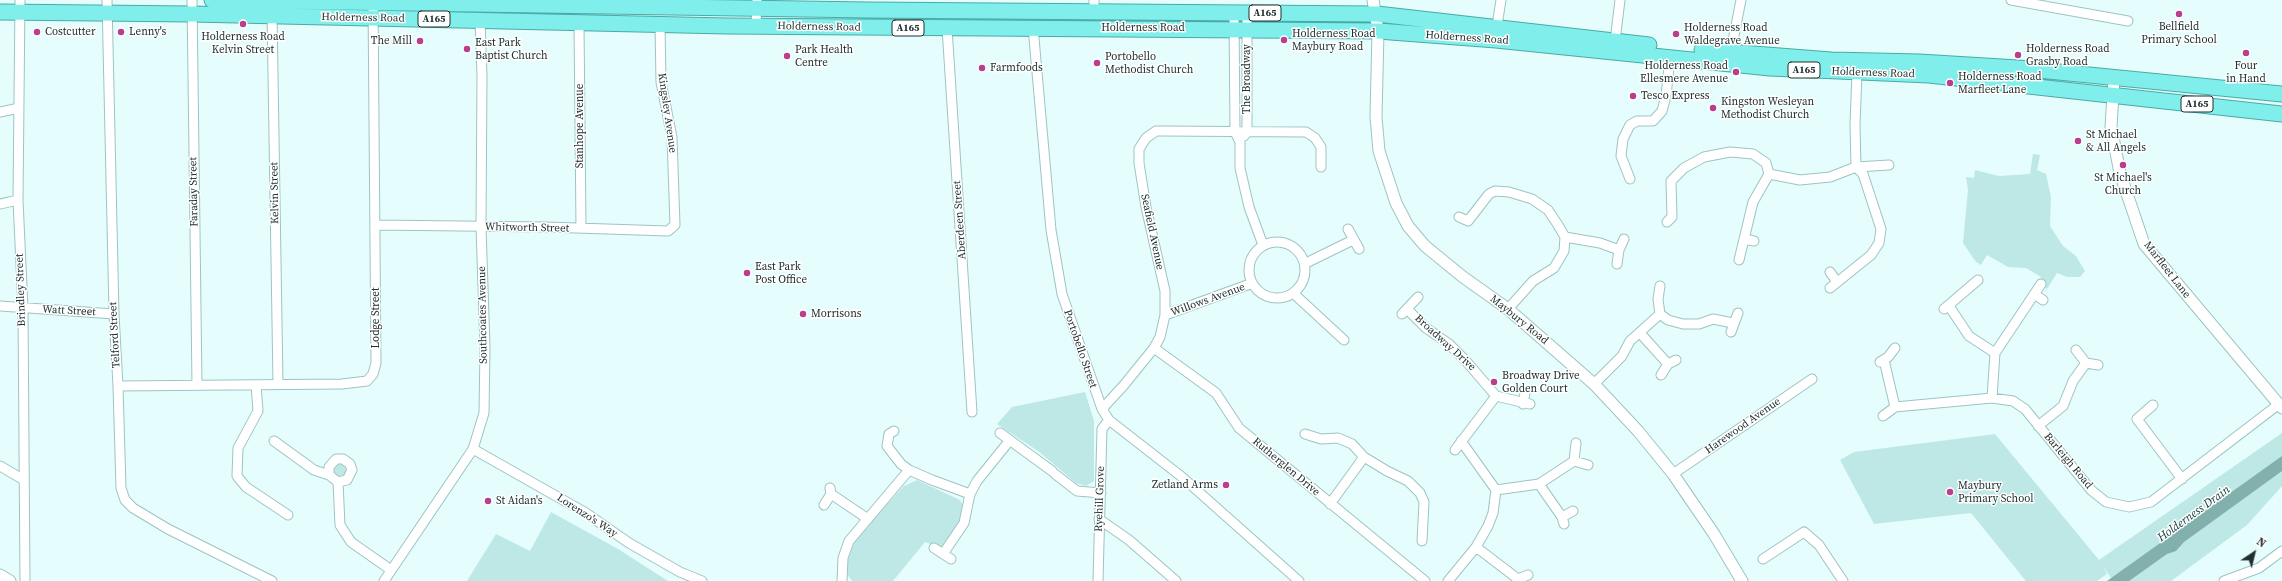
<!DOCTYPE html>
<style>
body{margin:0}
#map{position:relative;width:2282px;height:581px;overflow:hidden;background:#e5fdfc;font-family:"Source Serif 4",serif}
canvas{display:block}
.north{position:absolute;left:2234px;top:533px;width:40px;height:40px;-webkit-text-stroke:3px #fff;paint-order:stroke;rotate:35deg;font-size:11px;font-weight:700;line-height:16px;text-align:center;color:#20302f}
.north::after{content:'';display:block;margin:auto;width:14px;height:18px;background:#20302f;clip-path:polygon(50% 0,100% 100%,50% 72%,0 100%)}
</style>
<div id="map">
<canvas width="2282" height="581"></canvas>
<div class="north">N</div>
</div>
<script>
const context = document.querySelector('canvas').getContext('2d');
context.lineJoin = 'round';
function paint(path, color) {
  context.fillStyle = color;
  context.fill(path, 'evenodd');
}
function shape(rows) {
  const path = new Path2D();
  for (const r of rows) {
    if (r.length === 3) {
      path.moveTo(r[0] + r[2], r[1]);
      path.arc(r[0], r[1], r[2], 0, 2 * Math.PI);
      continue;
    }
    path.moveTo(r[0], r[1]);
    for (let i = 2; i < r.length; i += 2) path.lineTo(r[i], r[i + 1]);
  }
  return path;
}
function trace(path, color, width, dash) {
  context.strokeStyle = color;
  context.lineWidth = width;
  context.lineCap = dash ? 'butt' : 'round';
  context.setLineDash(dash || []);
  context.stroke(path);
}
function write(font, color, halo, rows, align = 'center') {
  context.font = font + ' "Source Serif 4",serif';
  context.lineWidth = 3;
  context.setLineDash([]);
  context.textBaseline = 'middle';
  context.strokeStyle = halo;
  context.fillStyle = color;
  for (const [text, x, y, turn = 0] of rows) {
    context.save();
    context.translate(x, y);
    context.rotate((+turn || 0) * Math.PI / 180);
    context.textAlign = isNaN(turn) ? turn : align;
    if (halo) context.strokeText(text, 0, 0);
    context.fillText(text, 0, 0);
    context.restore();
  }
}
const green = shape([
 [2033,154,2040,155,2037,170,2046,174,2051,197,2050,226,2063,246,2076,256,2085,271,2080,277,2067,277,2057,273,2047,289,2039,285,2041,277,2026,268,2008,267,1987,255,1981,265,1976,262,1963,243,1968,190,1966,177,1974,178,1975,170,1999,176,2030,174],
 [1085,392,1094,421,1094,481,1086,486,1076,483,1038,451,997,424,1012,407],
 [2282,433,2282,486,2247,525,2171,581,2113,581,2103,566,2107,574,2097,581,2026,581,1971,513,1874,524,1840,460,1854,452,1995,434,2099,560],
 [339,470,7],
 [917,480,960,500,964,507,964,514,951,534,951,539,941,548,925,542,893,581,852,581,847,574,847,563,856,538,904,486],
 [551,512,618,549,668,581,467,581,496,534,530,551]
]);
const water = shape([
 [2282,456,2282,471,2184,542,2176,551,2167,554,2129,581,2107,581]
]);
const minor = shape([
 [20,0,18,200,23,309,25,581],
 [107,0,114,314,118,386,121,488,125,500,133,508,168,529,272,581],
 [192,0,197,385],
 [2011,0,2128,21],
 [272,12,278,384],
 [1094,12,1094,0],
 [1234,13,1235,132,1240,142,1240,168,1249,207,1263,245],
 [579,23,581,228],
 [756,26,757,0],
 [1033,27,1051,230,1062,294,1102,409,1109,420,1182,477,1299,581],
 [947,28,972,412],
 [1496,32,1501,0],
 [1615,41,1620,0],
 [1730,56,1741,0],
 [0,112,19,108],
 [1244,136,1247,132,1247,13],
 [1630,179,1621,156,1623,139,1630,125,1637,121,1653,121,1662,111,1666,96,1670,57],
 [0,204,18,200],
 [1459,217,1468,221,1489,194,1495,191,1509,192,1532,199,1548,210,1558,225,1565,237,1564,251,1554,268,1533,281,1508,309],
 [1667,222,1672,217,1671,181,1684,168,1704,157,1730,152,1753,154,1766,163,1769,174],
 [376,225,546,227,668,231,675,225,672,137,661,82,660,25],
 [1348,229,1359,249],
 [1565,237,1600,243,1619,250],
 [1744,239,1754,241],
 [1277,270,28],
 [1739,260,1753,202,1769,174,1800,180,1830,177,1856,167,1889,165],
 [1306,263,1353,240],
 [1617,264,1619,250,1624,239],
 [1830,272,1837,282],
 [1660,286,1658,299,1660,314,1668,320,1683,324,1699,324,1713,319,1733,323],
 [1830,288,1871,255,1879,243,1881,229,1863,174,1856,167,1855,124,1857,73],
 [1293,293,1344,340],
 [2034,294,2043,300],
 [0,306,114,314],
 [1949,306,1969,336,1995,353],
 [1944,309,1978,280],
 [1408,310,1426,328,1449,344,1466,361,1496,396,1530,404],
 [1402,314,1418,297],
 [1165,315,1250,284],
 [1731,332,1738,313],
 [1640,333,1668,364],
 [1154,348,1216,393,1239,428,1425,581],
 [2076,350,2086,363,2098,365],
 [1884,360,1895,407],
 [1880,362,1888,357,1895,348],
 [1661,375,1668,364,1676,360],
 [1594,384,1622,356,1630,341,1660,314],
 [256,385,258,411,238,448,237,476,246,487,288,515],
 [118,386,342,384,367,381,373,374,376,363,373,2],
 [1992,398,1995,353,2041,284],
 [1523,404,1525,393],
 [2153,405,2137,419,2182,479],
 [1102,409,1124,385,1154,348,1160,337,1165,315,1165,291,1146,207,1139,163,1139,149,1146,138,1156,131,1162,131,1306,132,1315,138,1321,147,1321,167],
 [1883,416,1895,407,1992,398,2013,401,2025,409,2091,490,2106,502,2129,507,2151,502,2279,404],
 [2038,426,2063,406,2073,381,2086,363],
 [894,431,889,434,887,446,901,464,909,470,932,480,970,494],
 [1000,433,1052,471],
 [1305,434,1321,439,1338,438,1352,444,1364,457,1387,471,1408,481,1420,493,1424,502,1422,541],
 [274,441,314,470,329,475,338,482,340,525,351,542,391,570],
 [1576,443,1574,461,1588,465],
 [473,449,586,513,629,543,680,572,702,581],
 [1455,450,1496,396],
 [0,466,24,480],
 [1055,474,1077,491,1101,493],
 [1673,474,1812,379],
 [329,475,329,467,336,459,343,459,350,464,352,470,347,480,338,482],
 [1539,484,1562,517,1564,524],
 [830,488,831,494,868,519],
 [1496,490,1539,484,1574,461],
 [1330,504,1364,457],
 [824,505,831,494],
 [1562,517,1573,511],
 [1099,519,1129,540,1176,581],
 [1476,547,1518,579],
 [934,548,951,559],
 [943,554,964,523,970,494,977,481,1010,440],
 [1763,559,1804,532,1819,545,1843,581],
 [384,581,473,449,484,413,485,347,481,227,482,76,480,20],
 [842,581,843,558,849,541,909,470],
 [1098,581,1102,429,1109,420],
 [1448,581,1476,547,1488,526,1493,513,1496,490,1461,441],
 [1517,581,1518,579,1528,575],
 [2224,581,2259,568,2282,551]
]);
const tertiary = shape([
 [1373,0,1378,31,1376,117,1379,151,1396,203,1408,226,1425,246,1463,277,1508,309,1594,384,1638,431,1673,474,1714,534,1742,581],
 [2114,78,2111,127,2120,173,2144,244,2282,408],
 [0,575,10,581]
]);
const trunk = shape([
 [212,0,868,10,1377,14,1649,45],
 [0,12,192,14,727,26,1378,31,1496,40,1770,68,1929,75,2282,114],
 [1702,50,1831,60,1919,62,2018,68,2282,94]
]);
const markers = [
 [2179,14,4,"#ba3e8e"],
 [243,24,4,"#ba3e8e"],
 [37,32,4,"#ba3e8e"],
 [121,32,4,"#ba3e8e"],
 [1676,34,4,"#ba3e8e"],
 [1284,40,4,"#ba3e8e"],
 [420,41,4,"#ba3e8e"],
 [467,49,4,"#ba3e8e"],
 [2246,53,4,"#ba3e8e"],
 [2018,55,4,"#ba3e8e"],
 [787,56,4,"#ba3e8e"],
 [1097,63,4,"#ba3e8e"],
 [982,68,4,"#ba3e8e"],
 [1736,72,4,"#ba3e8e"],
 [1950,83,4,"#ba3e8e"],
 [1633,96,4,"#ba3e8e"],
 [1713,108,4,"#ba3e8e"],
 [2078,141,4,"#ba3e8e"],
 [2123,165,4,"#ba3e8e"],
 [747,273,4,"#ba3e8e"],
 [803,314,4,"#ba3e8e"],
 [1494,382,4,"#ba3e8e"],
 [1226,485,4,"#ba3e8e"],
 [1950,492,4,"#ba3e8e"],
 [488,501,4,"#ba3e8e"]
];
const shields = [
 [1265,13,32],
 [434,19,32],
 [908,28,32],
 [1804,70,32],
 [2197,104,32]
];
const shieldNames = [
 ["A165",1265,13],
 ["A165",434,19],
 ["A165",908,28],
 ["A165",1804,70],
 ["A165",2197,104]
];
const streetNames = [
 ["Holderness Road",363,18,1],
 ["Holderness Road",819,27,1],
 ["Holderness Road",1143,28],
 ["Holderness Road",1467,38,4],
 ["Holderness Road",1873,73,2],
 ["The Broadway",1247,79,-90],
 ["Kingsley Avenue",667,113,82],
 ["Stanhope Avenue",580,126,-90],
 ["Faraday Street",194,192,-91],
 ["Kelvin Street",275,193,-91],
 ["Aberdeen Street",960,220,-94],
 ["Whitworth Street",527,228,1],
 ["Seafield Avenue",1152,232,78],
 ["Marfleet Lane",2167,270,52],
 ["Brindley Street",21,290,-92],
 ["Willows Avenue",1208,300,-20],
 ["Watt Street",69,311,3],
 ["Southcoates Avenue",483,315,-91],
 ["Lodge Street",376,318,-90],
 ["Maybury Road",1519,320,39],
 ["Telford Street",115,335,-93],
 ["Broadway Drive",1445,343,42],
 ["Portobello Street",1080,349,71],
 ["Harewood Avenue",1743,426,-35],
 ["Barleigh Road",2068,461,50],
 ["Rutherglen Drive",1286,467,40],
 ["Ryehill Grove",1100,499,-88],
 ["Lorenzo's Way",587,516,33]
];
const poiNames = [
 ["Bellfield",2179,27,"center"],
 ["Primary School",2179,40,"center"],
 ["Holderness Road",1684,28],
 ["Waldegrave Avenue",1684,41],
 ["Costcutter",45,32],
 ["Lenny's",129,32],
 ["Holderness Road",1292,34],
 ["Maybury Road",1292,47],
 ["Holderness Road",243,37,"center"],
 ["Kelvin Street",243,50,"center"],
 ["The Mill",412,41,"right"],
 ["East Park",475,43],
 ["Baptist Church",475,56],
 ["Holderness Road",2026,49],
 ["Grasby Road",2026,62],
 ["Park Health",795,50],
 ["Centre",795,63],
 ["Portobello",1105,57],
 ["Methodist Church",1105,70],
 ["Holderness Road",1728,66,"right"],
 ["Ellesmere Avenue",1728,79,"right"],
 ["Four",2246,66,"center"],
 ["in Hand",2246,79,"center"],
 ["Farmfoods",990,68],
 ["Holderness Road",1958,77],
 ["Marfleet Lane",1958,90],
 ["Tesco Express",1641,96],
 ["Kingston Wesleyan",1721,102],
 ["Methodist Church",1721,115],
 ["St Michael",2086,135],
 ["& All Angels",2086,148],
 ["St Michael's",2123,178,"center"],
 ["Church",2123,191,"center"],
 ["East Park",755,267],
 ["Post Office",755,280],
 ["Morrisons",811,314],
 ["Broadway Drive",1502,376],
 ["Golden Court",1502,389],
 ["Zetland Arms",1218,485,"right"],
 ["Maybury",1958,486],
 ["Primary School",1958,499],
 ["St Aidan's",496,501]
];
const waterNames = [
 ["Holderness Drain",2194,514,-36]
];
paint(green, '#bee8e5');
paint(water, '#81b0ad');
trace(minor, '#9dc4c2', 11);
trace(tertiary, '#9dc4c2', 13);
trace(trunk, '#4aaaa6', 17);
trace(minor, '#fff', 9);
trace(tertiary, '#fff', 11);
trace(trunk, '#80efeb', 15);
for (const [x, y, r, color] of markers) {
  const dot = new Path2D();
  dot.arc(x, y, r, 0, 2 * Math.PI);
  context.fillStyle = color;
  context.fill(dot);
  trace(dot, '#fff', 1.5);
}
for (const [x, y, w] of shields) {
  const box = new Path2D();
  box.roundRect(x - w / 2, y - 8, w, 16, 3);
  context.fillStyle = '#fff';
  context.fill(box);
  trace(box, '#20302f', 1);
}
write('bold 10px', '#20302f', null, shieldNames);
write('11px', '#20302f', '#fff', streetNames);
write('11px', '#20302f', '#fff', poiNames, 'left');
write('italic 12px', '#0e3b3a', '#fff', waterNames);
</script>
